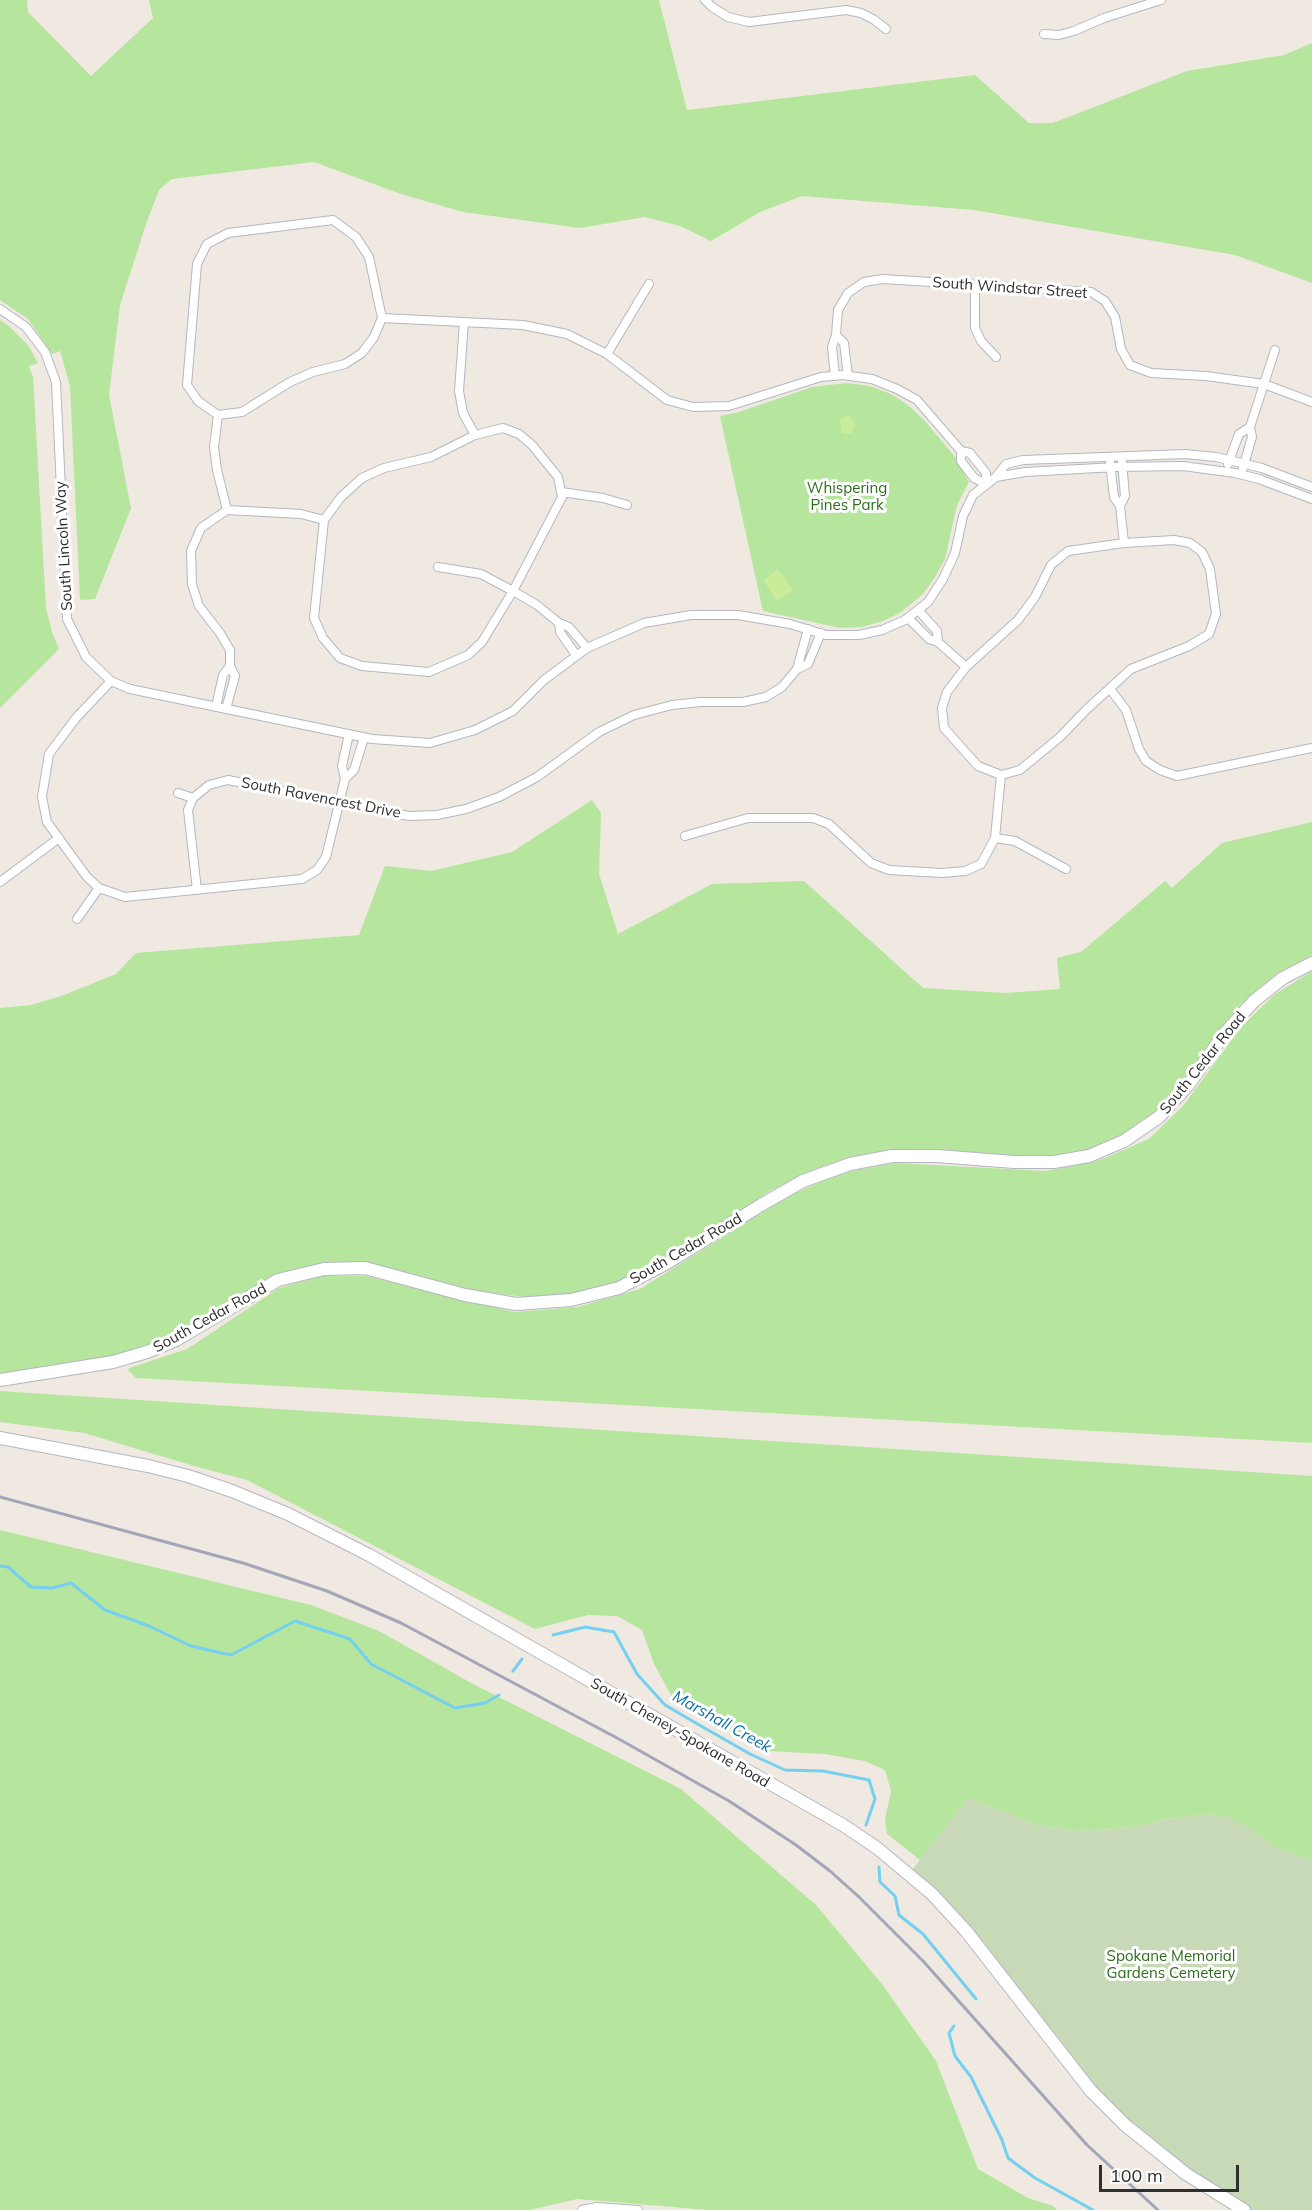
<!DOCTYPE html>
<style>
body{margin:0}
#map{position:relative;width:1312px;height:2210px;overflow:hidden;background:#efe9e1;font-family:Mulish,sans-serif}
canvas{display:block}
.scale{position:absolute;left:1099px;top:2165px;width:140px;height:27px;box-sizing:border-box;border:3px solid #2e2e2e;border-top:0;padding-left:8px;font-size:18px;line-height:21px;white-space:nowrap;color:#2e2e2e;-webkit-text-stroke:4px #fff;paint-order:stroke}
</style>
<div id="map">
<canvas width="1312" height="2210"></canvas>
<div class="scale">100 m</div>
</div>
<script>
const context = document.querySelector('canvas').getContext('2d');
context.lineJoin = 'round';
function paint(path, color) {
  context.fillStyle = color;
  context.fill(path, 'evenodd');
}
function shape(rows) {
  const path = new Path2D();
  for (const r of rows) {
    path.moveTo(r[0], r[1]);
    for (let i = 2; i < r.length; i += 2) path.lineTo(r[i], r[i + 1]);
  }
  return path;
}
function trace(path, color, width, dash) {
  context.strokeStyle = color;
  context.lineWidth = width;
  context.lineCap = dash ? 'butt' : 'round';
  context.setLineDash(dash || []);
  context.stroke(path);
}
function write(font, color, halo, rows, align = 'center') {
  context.font = font + ' Mulish,sans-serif';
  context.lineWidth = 6;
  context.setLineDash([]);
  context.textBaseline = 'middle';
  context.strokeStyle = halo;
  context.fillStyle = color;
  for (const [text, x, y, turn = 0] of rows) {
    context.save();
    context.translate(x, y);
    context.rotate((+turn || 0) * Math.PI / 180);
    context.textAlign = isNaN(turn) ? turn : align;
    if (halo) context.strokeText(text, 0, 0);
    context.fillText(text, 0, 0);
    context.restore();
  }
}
const green = shape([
 [0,0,27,0,28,12,91,76,153,18,149,0,659,0,687,110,975,75,1029,123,1053,123,1187,71,1284,55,1312,43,1312,283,1235,255,974,210,802,196,760,212,711,241,680,226,645,217,580,228,463,212,401,194,314,162,172,179,159,190,147,221,120,305,109,395,131,508,95,599,80,600,70,386,60,351,52,354,28,319,0,300],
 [0,320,10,327,28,345,38,363,29,366,33,377,46,608,52,632,59,649,0,708],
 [847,383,870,386,891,394,908,405,924,420,956,458,969,482,957,505,945,559,935,577,923,594,900,613,883,621,862,627,840,628,763,611,720,416,739,412,812,387],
 [592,800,601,813,599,874,618,934,712,884,804,881,923,988,1005,993,1060,989,1057,958,1081,952,1165,881,1172,888,1222,843,1312,822,1312,955,1276,974,1240,1005,1180,1087,1155,1116,1120,1138,1086,1150,1055,1157,1018,1158,908,1149,863,1155,818,1168,770,1191,637,1276,587,1293,532,1298,471,1290,376,1265,324,1264,148,1349,98,1361,0,1374,0,1008,31,1005,64,995,116,974,136,953,359,935,385,866,431,871,512,852],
 [1312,971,1312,1443,136,1378,127,1369,187,1349,279,1288,321,1276,366,1276,514,1312,577,1307,640,1289,789,1196,840,1173,895,1163,1045,1171,1100,1160,1149,1139,1183,1106,1242,1026,1274,995],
 [0,1391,1312,1476,1312,1860,1275,1847,1247,1827,1227,1817,1211,1814,1168,1819,1132,1828,1077,1831,1037,1825,968,1798,920,1860,887,1834,885,1819,891,1791,885,1770,865,1761,825,1754,766,1751,672,1697,654,1664,642,1630,617,1616,588,1615,535,1629,247,1480,194,1466,84,1433,0,1422],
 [0,1530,311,1605,379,1631,473,1684,681,1789,816,1905,882,1984,936,2061,978,2169,1028,2198,1053,2206,1057,2210,709,2210,577,2199,530,2210,0,2210]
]);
const cemetery = shape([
 [968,1798,1037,1825,1077,1831,1132,1828,1168,1819,1211,1814,1228,1817,1247,1827,1275,1847,1312,1860,1312,2210,1244,2210,1125,2125,1011,1989,909,1874]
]);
const pitch = shape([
 [848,415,855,421,855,427,851,434,842,433,840,420],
 [778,569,793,590,777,601,763,580]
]);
const stream = shape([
 [0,1566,8,1567,31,1587,52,1588,71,1583,105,1610,149,1626,191,1646,231,1655,295,1621,350,1639,371,1664,455,1708,485,1703,499,1695],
 [553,1635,585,1627,614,1632,637,1674,665,1705,701,1726,750,1754,785,1770,823,1771,869,1780,875,1799,866,1825],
 [513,1671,522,1659],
 [879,1867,880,1882,895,1896,899,1915,923,1934,976,1999],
 [954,2026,949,2033,955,2056,971,2077,1002,2140,1008,2158,1035,2178,1093,2210]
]);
const street = shape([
 [705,0,712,7,728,17,749,22,846,10,861,13,873,19,886,29],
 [1044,34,1059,35,1074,31,1104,18,1161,0],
 [975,285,975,328,981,341,996,357],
 [0,309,26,327,45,352,56,382,67,619,86,657,111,681,130,689,372,739,430,743,475,730,513,711,544,680,587,648,644,623,691,615,738,615,790,624,826,635,859,635,882,630,905,620,928,602,943,579,955,553,963,516,973,495,996,477,1006,464,1023,460,1185,454,1216,457,1262,468,1312,487],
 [382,318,523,325,567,334,607,354,667,400,693,407,729,406,821,377,843,375,872,379,897,389,917,400,961,451],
 [464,322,459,391,463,413,475,435],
 [836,335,844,343,848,376],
 [607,354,649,284],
 [835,376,832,347,836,335,838,310,848,293,864,282,883,279,1091,292,1105,301,1115,317,1121,349,1130,365,1151,373,1206,376,1264,384,1312,402],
 [218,415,198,401,187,385,197,264,207,244,228,233,333,220,356,237,369,257,382,318],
 [218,415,242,412,290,382,313,372,345,364,362,353,374,337,382,318],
 [218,415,214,447,217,470,227,510],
 [503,428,519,434,532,445,558,477,562,497,513,591,482,642,468,655,429,672,362,666,340,658,323,638,314,618,324,520,341,497,362,478,384,468,431,457,475,435,503,428],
 [961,451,970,453,986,473,986,484,974,478,961,461,961,451],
 [1110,463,1114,497,1120,506],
 [1228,464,1239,434,1250,427],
 [1243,468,1252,437,1250,427,1275,350],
 [996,477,1025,472,1116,467,1183,466,1235,473,1259,479,1312,499],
 [561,492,603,498,627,505],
 [1120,506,1125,496,1122,462],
 [438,567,481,574,513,591,537,605,559,623,569,627,587,648],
 [918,610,937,631,938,642],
 [908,618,929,639,938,642,966,667],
 [559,623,560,632,576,655],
 [797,669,808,629],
 [111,681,76,718,49,754,42,797,47,822,87,877,99,888,125,897,302,879,317,870,326,857,345,779,342,766,349,734],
 [1110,689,1126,710,1139,749,1146,761,1160,770,1177,776,1312,748],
 [216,707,223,675,230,666],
 [226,709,235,676,230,666,230,650,220,633,199,606,192,584,191,551,201,528,227,510,301,514,324,520],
 [1001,775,1020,770,1060,737,1087,709,1131,669,1189,646,1209,634,1216,614,1210,569,1202,552,1190,543,1174,540,1124,543,1120,506],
 [1001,775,978,766,944,728,942,708,947,692,966,667,1018,620,1035,597,1051,565,1068,551,1124,543],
 [345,779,354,770,364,738],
 [178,793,193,798],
 [685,836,748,818,813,818,829,824,871,863,889,870,942,873,965,871,981,864,995,838,1001,775],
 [995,838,1015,841,1066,869],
 [0,882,59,838],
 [197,890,188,810,193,798,209,785,228,780,409,816,437,815,466,809,499,797,537,777,599,732,634,715,672,705,700,702,743,702,766,697,782,687,797,669,808,664,821,633],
 [77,919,99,888],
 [582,2210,597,2207,638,2210]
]);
const secondary = shape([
 [0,1380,113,1362,147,1352,176,1340,278,1280,324,1269,365,1268,465,1295,516,1304,571,1300,619,1288,667,1263,761,1205,803,1181,850,1164,892,1156,937,1156,1014,1162,1054,1162,1089,1156,1124,1141,1159,1117,1189,1084,1224,1034,1254,1001,1283,978,1312,963],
 [0,1438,148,1466,188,1476,232,1491,288,1514,369,1555,843,1825,877,1848,932,1894,966,1931,1091,2091,1125,2125,1186,2174,1244,2210]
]);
const rail = shape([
 [0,1497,243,1563,327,1591,401,1623,617,1738,729,1801,796,1845,830,1871,859,1897,923,1961,1087,2145,1158,2210]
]);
const streetNames = [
 ["South Windstar Street",1010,288,4],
 ["South Lincoln Way",64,546,-93],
 ["South Ravencrest Drive",321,798,11],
 ["South Cedar Road",1203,1063,-51],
 ["South Cedar Road",686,1249,-30],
 ["South Cedar Road",210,1318,-29],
 ["South Cheney-Spokane Road",680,1733,30]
];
const parkNames = [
 ["Whispering",847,488],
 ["Pines Park",847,505],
 ["Spokane Memorial",1171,1956],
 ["Gardens Cemetery",1171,1973]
];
const waterNames = [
 ["Marshall Creek",722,1722,29]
];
paint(green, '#b6e59e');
paint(cemetery, '#c8d9b8');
paint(pitch, '#c9ec9a');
trace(stream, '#75cff0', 3);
trace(street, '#b4b7c1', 10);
trace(secondary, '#b4b7c1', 14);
trace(street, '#fff', 8);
trace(secondary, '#fff', 12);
trace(rail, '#a3a6b8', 3);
write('15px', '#2e2e2e', '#fff', streetNames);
write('15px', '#2c6e1b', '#fff', parkNames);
write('italic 16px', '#0d6fa3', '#fff', waterNames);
</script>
